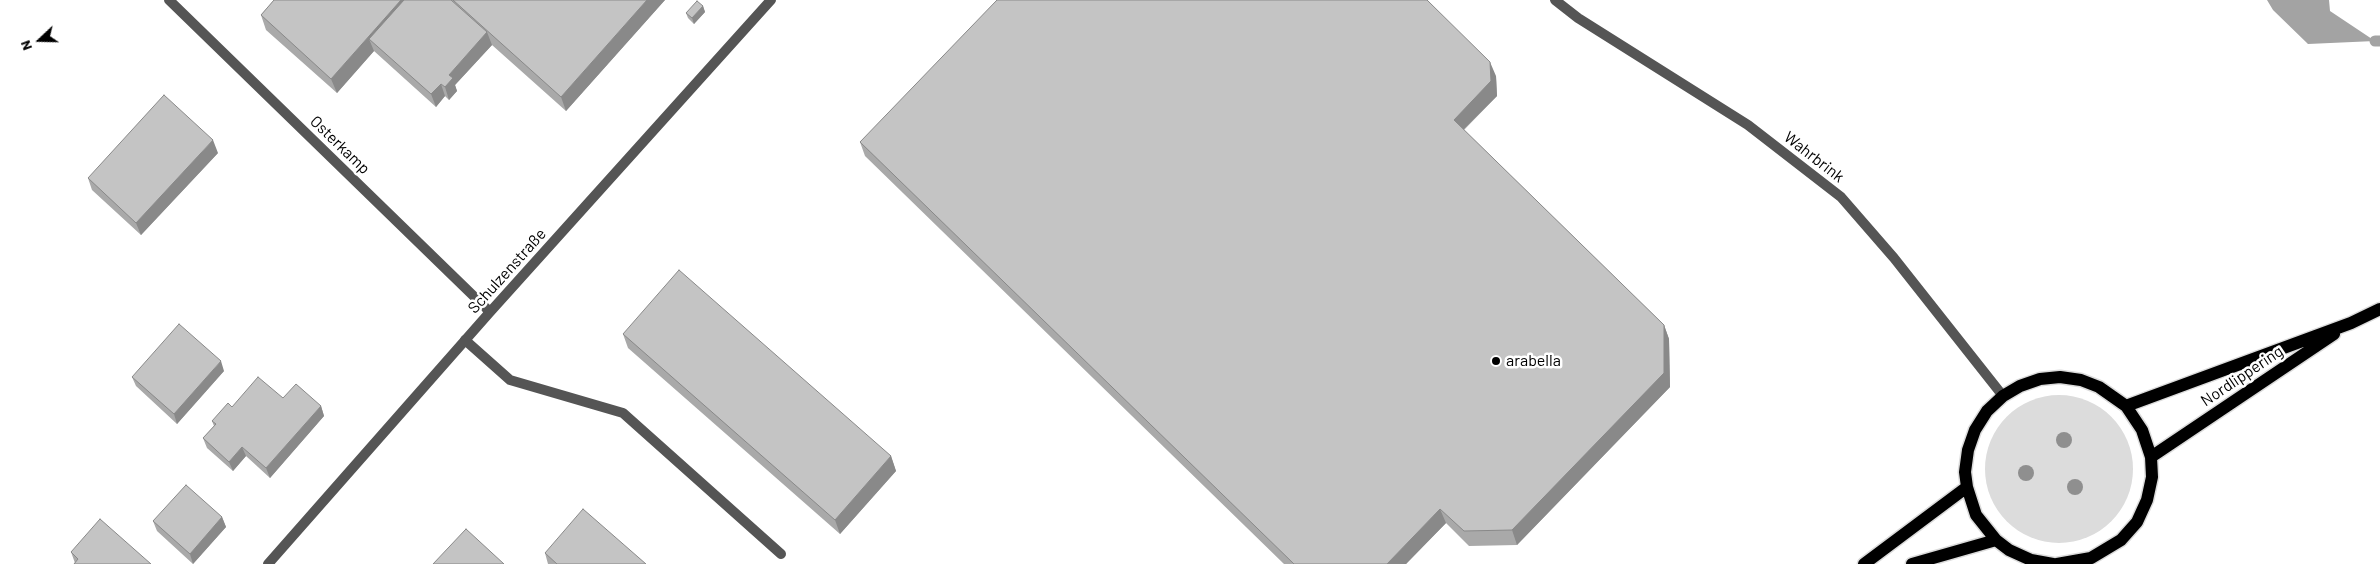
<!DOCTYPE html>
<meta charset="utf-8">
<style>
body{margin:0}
#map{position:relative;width:2380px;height:564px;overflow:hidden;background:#fff;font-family:Barlow,sans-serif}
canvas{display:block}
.north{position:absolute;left:15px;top:15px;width:50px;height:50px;-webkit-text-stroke:4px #fff;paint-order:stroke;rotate:249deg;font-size:14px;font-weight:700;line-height:20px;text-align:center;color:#000}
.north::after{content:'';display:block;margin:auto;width:18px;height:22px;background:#000;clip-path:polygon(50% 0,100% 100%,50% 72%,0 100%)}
</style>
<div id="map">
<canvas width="2380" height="564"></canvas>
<div class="north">N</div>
</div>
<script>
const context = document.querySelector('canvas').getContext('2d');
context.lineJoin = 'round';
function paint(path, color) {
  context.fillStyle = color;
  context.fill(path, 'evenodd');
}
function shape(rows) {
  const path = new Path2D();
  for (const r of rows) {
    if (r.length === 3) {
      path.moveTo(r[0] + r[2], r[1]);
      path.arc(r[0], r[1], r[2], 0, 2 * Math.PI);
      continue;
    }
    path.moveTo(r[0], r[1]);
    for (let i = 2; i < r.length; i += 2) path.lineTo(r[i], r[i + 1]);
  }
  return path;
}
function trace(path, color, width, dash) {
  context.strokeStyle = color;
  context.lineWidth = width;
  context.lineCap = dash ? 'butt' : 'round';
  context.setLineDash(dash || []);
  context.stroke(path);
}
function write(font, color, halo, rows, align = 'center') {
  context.font = font + ' Barlow,sans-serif';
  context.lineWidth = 5;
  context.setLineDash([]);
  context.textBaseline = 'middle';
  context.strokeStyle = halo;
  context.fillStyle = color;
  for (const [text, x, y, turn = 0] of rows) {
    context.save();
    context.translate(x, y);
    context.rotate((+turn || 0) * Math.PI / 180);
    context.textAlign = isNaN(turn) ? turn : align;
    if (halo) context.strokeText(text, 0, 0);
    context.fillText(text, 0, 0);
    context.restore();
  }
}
const green = shape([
 [2059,469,74]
]);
const water = shape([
 [2267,0,2329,0,2330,11,2375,41,2308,44,2273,10]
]);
const stream = shape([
 [2375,41,2380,41]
]);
const service = shape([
 [465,340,510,380,623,413,781,554]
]);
const minor = shape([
 [169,0,490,312],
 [1555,0,1578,18,1748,125,1841,197,1894,258,2003,396],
 [268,564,490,312,771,0]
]);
const primary = shape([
 [2126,406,2351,323,2380,309],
 [2151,457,2334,334],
 [1864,564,1967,487],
 [1912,564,1996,540],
 [2053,564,2031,560,2009,550,1996,540,1976,515,1967,487,1965,472,1968,450,1975,430,1987,411,2003,396,2020,386,2040,379,2060,377,2081,380,2099,387,2126,406,2142,430,2151,457,2152,477,2147,500,2137,522,2121,540,2091,558,2057,564]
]);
const trees = [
 [2064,440],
 [2026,473],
 [2075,487]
];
const wall = shape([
 [274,0,665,0,566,111,492,45,455,85,457,91,449,100,445,96,436,107,374,51,337,93,266,30,261,15],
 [703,6,705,12,694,24,688,18,686,13],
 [1496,76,1497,96,1464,130,1664,325,1669,339,1670,387,1517,545,1469,546,1446,523,1406,564,1284,564,865,156,860,142],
 [218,153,141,235,92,190,88,178],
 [623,334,891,456,896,471,840,534,628,348],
 [224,371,177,424,136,386,132,377],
 [283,398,321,406,324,416,270,478,246,456,233,471,207,448,203,438,214,426,212,421,232,407],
 [222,517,226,527,193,564,157,531,153,521],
 [71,552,151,564,75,563],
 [545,553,646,564,548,564]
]);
const shadedWall = shape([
 [401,0,419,0,369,39,374,51,337,93,331,79],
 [647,0,665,0,566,111,561,97],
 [703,6,705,12,694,24,692,18],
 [487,32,492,45,455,85,457,91,449,100,445,87,449,75],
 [1490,62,1496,76,1497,96,1459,134,1454,120],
 [441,84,445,96,436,107,431,94],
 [213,140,218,153,141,235,136,223],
 [1664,325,1669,339,1670,387,1517,545,1512,530],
 [221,361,224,371,177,424,174,414],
 [321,406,324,416,270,478,266,468],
 [242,447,246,456,233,471,229,462],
 [891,456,896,471,840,534,835,520],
 [1440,509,1446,523,1406,564,1387,564],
 [222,517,226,527,193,564,190,554]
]);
const building = shape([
 [274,0,401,0,331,79,261,15,274,0],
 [404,0,451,0,487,32,449,75,453,78,445,87,441,84,431,94,369,39,404,0],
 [453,0,647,0,561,97,453,0],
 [997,0,1427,0,1490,62,1491,81,1454,120,1664,325,1664,373,1512,530,1464,531,1440,509,1387,564,1294,564,860,142,997,0],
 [697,1,703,6,692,18,686,13,697,1],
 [164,95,213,140,136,223,88,178,164,95],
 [679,270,891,456,835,520,623,334,679,270],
 [179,324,221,361,174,414,132,377,179,324],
 [258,377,283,398,296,384,321,406,266,468,242,447,229,462,203,438,216,424,212,421,228,403,232,407,258,377],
 [186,485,222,517,190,554,153,521,186,485],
 [583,509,646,564,557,564,545,553,583,509],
 [100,519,151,564,74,564,78,559,71,552,100,519],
 [466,529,504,564,433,564,466,529]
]);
const markers = [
 [1496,361,5,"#000"]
];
const streetNames = [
 ["Osterkamp",340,145,44],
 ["Wahrbrink",1814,157,38],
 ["Schulzenstraße",507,271,-48],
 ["Nordlippering",2242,376,-34]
];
const poiNames = [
 ["arabella",1506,361]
];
paint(green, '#dcdcdc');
paint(water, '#a3a3a3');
trace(stream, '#a3a3a3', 11);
trace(primary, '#dbdbdb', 15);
trace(service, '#555', 10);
trace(minor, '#555', 10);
trace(primary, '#000', 12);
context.fillStyle = '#8f8f8f';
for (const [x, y] of trees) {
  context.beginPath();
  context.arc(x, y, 8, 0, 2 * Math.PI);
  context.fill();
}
paint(wall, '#a9a9a9');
paint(shadedWall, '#898989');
paint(building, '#c4c4c4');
trace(building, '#898989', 1);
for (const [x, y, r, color] of markers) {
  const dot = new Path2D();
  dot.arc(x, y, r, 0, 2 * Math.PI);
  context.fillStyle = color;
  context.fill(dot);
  trace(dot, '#fff', 2);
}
write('16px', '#000', '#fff', streetNames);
write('16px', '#000', '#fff', poiNames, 'left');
</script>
